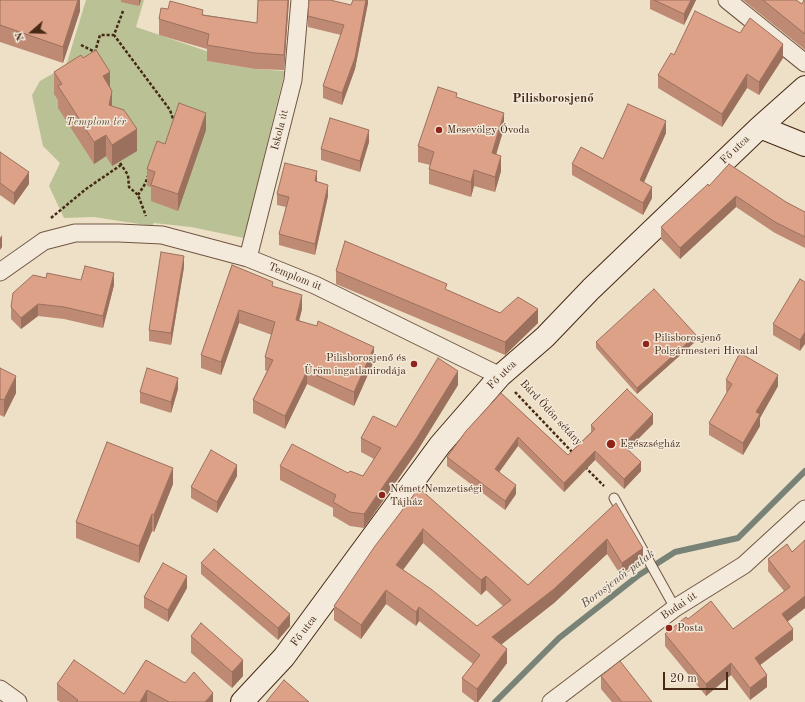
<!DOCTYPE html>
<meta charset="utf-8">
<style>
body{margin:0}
#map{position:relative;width:805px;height:702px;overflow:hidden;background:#eedfc7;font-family:"Old Standard TT",serif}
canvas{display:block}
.north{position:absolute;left:12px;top:12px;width:40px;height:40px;-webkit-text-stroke:3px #f4eadb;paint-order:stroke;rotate:250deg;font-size:11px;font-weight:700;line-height:16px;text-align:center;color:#462915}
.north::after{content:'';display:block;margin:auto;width:14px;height:18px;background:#462915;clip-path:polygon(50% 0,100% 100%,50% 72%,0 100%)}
.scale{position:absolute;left:663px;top:672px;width:65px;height:18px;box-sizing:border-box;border:2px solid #462915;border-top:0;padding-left:5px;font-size:12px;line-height:14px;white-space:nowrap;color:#462915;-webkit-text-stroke:3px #f4eadb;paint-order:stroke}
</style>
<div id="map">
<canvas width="805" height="702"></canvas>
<div class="north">N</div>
<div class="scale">20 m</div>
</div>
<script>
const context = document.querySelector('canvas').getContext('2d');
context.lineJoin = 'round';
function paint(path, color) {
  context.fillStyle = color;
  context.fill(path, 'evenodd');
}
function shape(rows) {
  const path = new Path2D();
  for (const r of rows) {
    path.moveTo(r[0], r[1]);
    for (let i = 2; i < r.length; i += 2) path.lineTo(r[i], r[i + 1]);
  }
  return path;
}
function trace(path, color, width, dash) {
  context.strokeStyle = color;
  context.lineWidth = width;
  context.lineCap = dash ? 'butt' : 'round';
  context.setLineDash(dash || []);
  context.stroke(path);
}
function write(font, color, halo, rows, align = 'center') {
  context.font = font + ' "Old Standard TT",serif';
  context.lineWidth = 3;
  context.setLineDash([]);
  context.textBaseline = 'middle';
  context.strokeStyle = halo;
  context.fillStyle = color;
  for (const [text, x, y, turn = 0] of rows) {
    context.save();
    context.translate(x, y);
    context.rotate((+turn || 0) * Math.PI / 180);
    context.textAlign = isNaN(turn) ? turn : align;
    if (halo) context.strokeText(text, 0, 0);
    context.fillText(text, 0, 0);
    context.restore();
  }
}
const green = shape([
 [86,0,144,0,136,27,209,52,207,61,255,69,285,71,244,238,191,227,154,223,152,226,94,217,64,218,49,186,60,163,43,146,32,95,40,81,66,66]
]);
const stream = shape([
 [495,702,559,638,639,575,675,552,738,538,805,471]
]);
const path = shape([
 [123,11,114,35,170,110,173,119],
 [81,45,95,52,100,35,114,35],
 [120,163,128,175,129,187,138,195,146,216],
 [138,195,145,184,148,176],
 [51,218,86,189,121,165],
 [515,392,574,454],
 [585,467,604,486]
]);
const lane = shape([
 [614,498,675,608]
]);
const street = shape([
 [727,0,805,63],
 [248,258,293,80,300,0],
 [0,272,44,241,75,233,119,233,162,235,248,258,315,285,500,376],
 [0,689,18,702],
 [551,702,675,608,744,565,805,509]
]);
const secondary = shape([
 [760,127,805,145],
 [242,702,284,657,440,445,500,376,545,337,591,289,760,127,805,87]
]);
const wall = shape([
 [0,0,80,0,80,11,63,63,0,42],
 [121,0,141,0,139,6,121,2],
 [258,0,289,0,284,70,255,69,207,61,207,49,159,35,159,19,168,9,257,23],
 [368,0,368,3,355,69,342,105,323,98,323,86,341,35,308,27,308,16,351,5],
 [650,0,696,0,684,25,650,9],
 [743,0,796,0,802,4,805,0,805,50],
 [674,55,783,58,759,95,747,88,722,127,658,88,658,75],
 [83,58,110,87,112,106,137,151,112,166,106,156,94,164,58,108,58,100,54,94,54,72],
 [457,98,504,128,496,155,501,171,495,192,474,186,471,197,429,184,429,169,430,165,418,162,418,146],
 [206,130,178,211,151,201,151,187,147,186,147,169,165,144],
 [666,133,644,182,652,198,643,215,572,175,572,164,603,159],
 [369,142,360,172,321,160,321,149],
 [0,152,29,184,14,205,0,195],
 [317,182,328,196,315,255,279,245,279,234,286,207,277,205,277,194],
 [709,186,786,202,805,212,805,248,775,233,736,207,680,259,661,239,661,227],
 [232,265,273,287,302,309,299,320,374,361,354,406,307,384,285,429,253,413,253,400,267,371,265,370,265,357,272,335,239,323,221,375,201,368,201,355],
 [184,267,171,345,149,341,149,330],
 [336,271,447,290,500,313,538,323,505,355,336,284],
 [46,278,81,280,114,285,103,328,64,319,38,316,21,329,11,319,11,307],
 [805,282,800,351,773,335,773,324],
 [696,341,637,394,596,348,596,342],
 [0,368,16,393,4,417,0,415],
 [726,380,778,386,760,418,760,426,743,455,709,435,709,423,727,392,726,391],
 [458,385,416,453,364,528,350,526,333,516,333,508,280,480,280,466,348,473,363,476,374,459,361,452,361,438,396,427],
 [178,389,171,413,140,403,140,392],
 [501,393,568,455,591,432,591,425,653,424,628,449,641,471,624,489,595,460,564,492,518,446,499,472,516,494,505,510,447,466,447,457],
 [237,476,217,513,191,498,191,487],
 [173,484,154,532,152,531,139,563,76,538,76,522],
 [419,488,528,585,616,503,643,562,622,577,607,554,554,603,501,644,507,663,478,702,475,702,462,692,462,678,473,664,419,621,416,626,386,604,361,639,334,620,334,606],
 [423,543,481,595,486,590,503,606,477,626,403,570],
 [805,540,805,608,787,622,793,640,760,665,767,687,750,700,731,675,706,696,665,646,665,634,688,619,733,629,784,591,768,571,768,559,792,552],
 [201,563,290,626,278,640,201,574],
 [187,588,168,622,144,608,144,597],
 [191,636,243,676,232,688,191,653],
 [146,660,213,702,60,702,57,700,57,684,124,694],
 [601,676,652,702,612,702,601,689]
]);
const shadedWall = shape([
 [78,0,80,0,80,11,63,63,63,47],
 [139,0,141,0,139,6],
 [288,0,289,0,284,70,284,55],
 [366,0,368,0,368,3,355,69,342,105,342,93],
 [691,0,696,0,684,25,684,14],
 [783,44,783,58,759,95,759,82],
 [110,72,110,93,103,76],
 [747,74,747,88,722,127,722,114],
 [112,91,112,112,109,105],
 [206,113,206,130,178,211,178,194],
 [504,113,504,128,492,168,492,153],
 [666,121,666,133,640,191,640,180],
 [137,129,137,151,112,166,112,145],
 [369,130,369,142,360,172,360,161],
 [106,135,106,156,94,164,94,142],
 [501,156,501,171,495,192,495,177],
 [474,170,474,186,471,197,471,182],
 [317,171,317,182,315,181],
 [29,172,29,184,14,205,14,193],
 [328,185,328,196,315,255,315,244],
 [652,187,652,198,643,215,643,203],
 [736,196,736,207,680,259,680,248],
 [2,235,2,247,0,250,0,238],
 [184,256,184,267,171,345,171,333],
 [114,273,114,285,103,328,103,316],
 [302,295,302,309,296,333,296,320],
 [38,304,38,316,21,329,21,318],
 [538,309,538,323,505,355,505,342],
 [239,310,239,323,221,375,221,362],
 [805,332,805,344,800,351,800,340],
 [696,335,696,341,637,394,637,388],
 [374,347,374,361,354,406,354,392],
 [307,371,307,384,285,429,285,416],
 [458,371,458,385,416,453,364,528,364,514],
 [778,375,778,386,760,418,760,426,743,455,743,443,756,412],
 [16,376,16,393,4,417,4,400],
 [178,378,178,389,171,413,171,402],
 [653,414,653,424,623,454,623,445],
 [518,437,518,446,495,478,495,469],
 [595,451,595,460,564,492,564,483],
 [641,462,641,471,624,489,624,479],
 [237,465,237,476,217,513,217,502],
 [173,468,173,484,154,532,154,515],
 [516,485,516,494,505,510,505,501],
 [152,514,152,531,139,563,139,546],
 [423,529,423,543,396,579,396,565],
 [607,539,607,554,554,603,492,652,492,637],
 [643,548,643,562,622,577,622,563],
 [187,576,187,588,168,622,168,610],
 [486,576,486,590,481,595,481,580],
 [386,590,386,604,361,639,361,625],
 [805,596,805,608,782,626,782,614],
 [419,607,419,621,416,626,416,612],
 [290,614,290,626,278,640,278,628],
 [793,629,793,640,755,669,755,658],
 [507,649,507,663,478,702,477,702,477,689],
 [243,660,243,676,232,688,232,672],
 [731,663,731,675,706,696,706,684],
 [767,675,767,687,750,700,750,688],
 [147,690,147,702,140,702],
 [213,693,213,702,205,702]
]);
const building = shape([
 [0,0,78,0,63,47,0,25,0,0],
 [258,0,288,0,284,55,255,53,207,45,209,34,159,19,161,8,168,9,170,1,203,10,202,15,257,23,258,0],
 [309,0,330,0,351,5,353,0,366,0,355,58,342,93,323,86,344,25,308,16,309,0],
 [654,0,691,0,684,14,654,0],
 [763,0,796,0,802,4,804,0,805,0,805,34,763,0],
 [695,11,740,33,750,18,783,44,759,82,747,74,722,114,658,75,671,53,674,55,695,11],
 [96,50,110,72,103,76,112,91,109,105,124,110,137,129,112,145,106,135,94,142,58,86,62,84,54,72,81,55,83,58,96,50],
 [438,87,457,93,456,97,504,113,492,153,501,156,495,177,474,170,471,182,429,169,434,152,418,146,438,87],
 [179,103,206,113,178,194,151,185,155,172,147,169,157,141,165,144,179,103],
 [628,104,666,121,640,180,652,187,643,203,572,164,581,147,603,159,628,104],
 [330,118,369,130,360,161,321,149,330,118],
 [0,152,29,172,14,193,0,183,0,152],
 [285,163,317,171,315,181,328,185,315,244,279,234,289,197,277,194,285,163],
 [729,164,786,202,805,212,805,237,775,222,736,196,680,248,661,227,708,184,709,186,729,164],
 [345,241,447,284,445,289,500,313,518,297,538,309,505,342,336,271,345,241],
 [161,252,184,256,171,333,149,330,161,252],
 [232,265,273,282,272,286,302,295,296,320,317,326,318,321,374,347,354,392,307,371,285,416,253,400,273,360,265,357,275,322,239,310,221,362,201,355,232,265],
 [85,266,114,273,103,316,64,307,38,304,21,318,11,307,13,293,33,275,46,278,47,273,81,280,85,266],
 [800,279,805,282,805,332,800,340,773,324,800,279],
 [654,289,696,335,637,388,596,342,654,289],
 [740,353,778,375,756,412,760,414,743,443,709,423,732,384,726,380,740,353],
 [438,358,458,371,416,439,364,514,350,512,333,502,336,495,280,466,292,444,348,473,350,471,363,476,381,448,361,438,373,416,396,427,438,358],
 [0,368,16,376,4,400,0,399,0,368],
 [147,368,178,378,171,402,140,392,147,368],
 [627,389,653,414,623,445,641,462,624,479,595,451,564,483,518,437,495,469,516,485,505,501,447,457,466,431,501,393,568,455,595,429,591,425,627,389],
 [107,442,173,468,154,515,152,514,139,546,76,522,107,442],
 [211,450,237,465,217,502,191,487,211,450],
 [419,488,528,585,616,503,643,548,622,563,607,539,554,589,492,637,507,649,477,689,462,678,480,655,419,607,416,612,386,590,361,625,334,606,375,546,419,488],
 [423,529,481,580,486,576,511,600,477,626,431,589,396,565,423,529],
 [805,540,805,596,782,614,793,629,755,658,767,675,750,688,731,663,706,684,665,634,686,617,688,619,711,601,733,629,790,587,768,559,787,544,792,552,805,540],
 [214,549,290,614,278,628,201,563,214,549],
 [163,563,187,576,168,610,144,597,163,563],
 [201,623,243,660,232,672,191,636,201,623],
 [74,660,124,694,146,660,185,683,194,672,213,693,205,702,169,702,147,690,140,702,76,702,78,700,57,684,74,660],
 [620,661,652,702,622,702,601,676,620,661],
 [284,680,309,702,266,702,284,680]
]);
const markers = [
 [439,130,4,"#8f2418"],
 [646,344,4,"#8f2418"],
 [414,364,4,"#8f2418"],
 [611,444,5,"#8f2418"],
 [382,495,4,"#8f2418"],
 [669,628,4,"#8f2418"]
];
const parkNames = [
 ["Templom tér",96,122]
];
const streetNames = [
 ["Iskola út",280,130,-76],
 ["Fő utca",735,150,-44],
 ["Templom út",295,277,22],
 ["Fő utca",502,375,-45],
 ["Bárd Ödön sétány",551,413,47],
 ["Budai út",679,606,-34],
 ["Fő utca",304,631,-53]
];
const poiNames = [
 ["Mesevölgy Óvoda",447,130],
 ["Pilisborosjenő",654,338],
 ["Polgármesteri Hivatal",654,351],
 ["Pilisborosjenő és",406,358,"right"],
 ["Üröm ingatlanirodája",406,371,"right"],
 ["Egészségház",620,444],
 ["Német Nemzetiségi",390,489],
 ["Tájház",390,502],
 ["Posta",677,628]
];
const waterNames = [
 ["Borosjenői-patak",618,579,-37]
];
const quarterNames = [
 ["Pilisborosjenő",553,99]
];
paint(green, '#bac194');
trace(stream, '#788276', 6);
trace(lane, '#705642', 11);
trace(street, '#705642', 19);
trace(secondary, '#462915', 24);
trace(path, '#462915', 2.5, [3, 2]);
trace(lane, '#f4eadb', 9);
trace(street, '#f4eadb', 17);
trace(secondary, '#f4eadb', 22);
paint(wall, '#be8a74');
paint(shadedWall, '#9b715e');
paint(building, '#dda187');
trace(building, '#9b715e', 1);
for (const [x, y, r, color] of markers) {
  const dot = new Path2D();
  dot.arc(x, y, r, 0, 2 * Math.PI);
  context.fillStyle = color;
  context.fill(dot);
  trace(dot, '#f4eadb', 1.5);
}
write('italic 11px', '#634f35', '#f4eadb', parkNames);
write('11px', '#462915', '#f4eadb', streetNames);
write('11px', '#462915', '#f4eadb', poiNames, 'left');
write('italic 12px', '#5b4e3d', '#f4eadb', waterNames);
write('bold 13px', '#462915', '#f4eadb', quarterNames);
</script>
